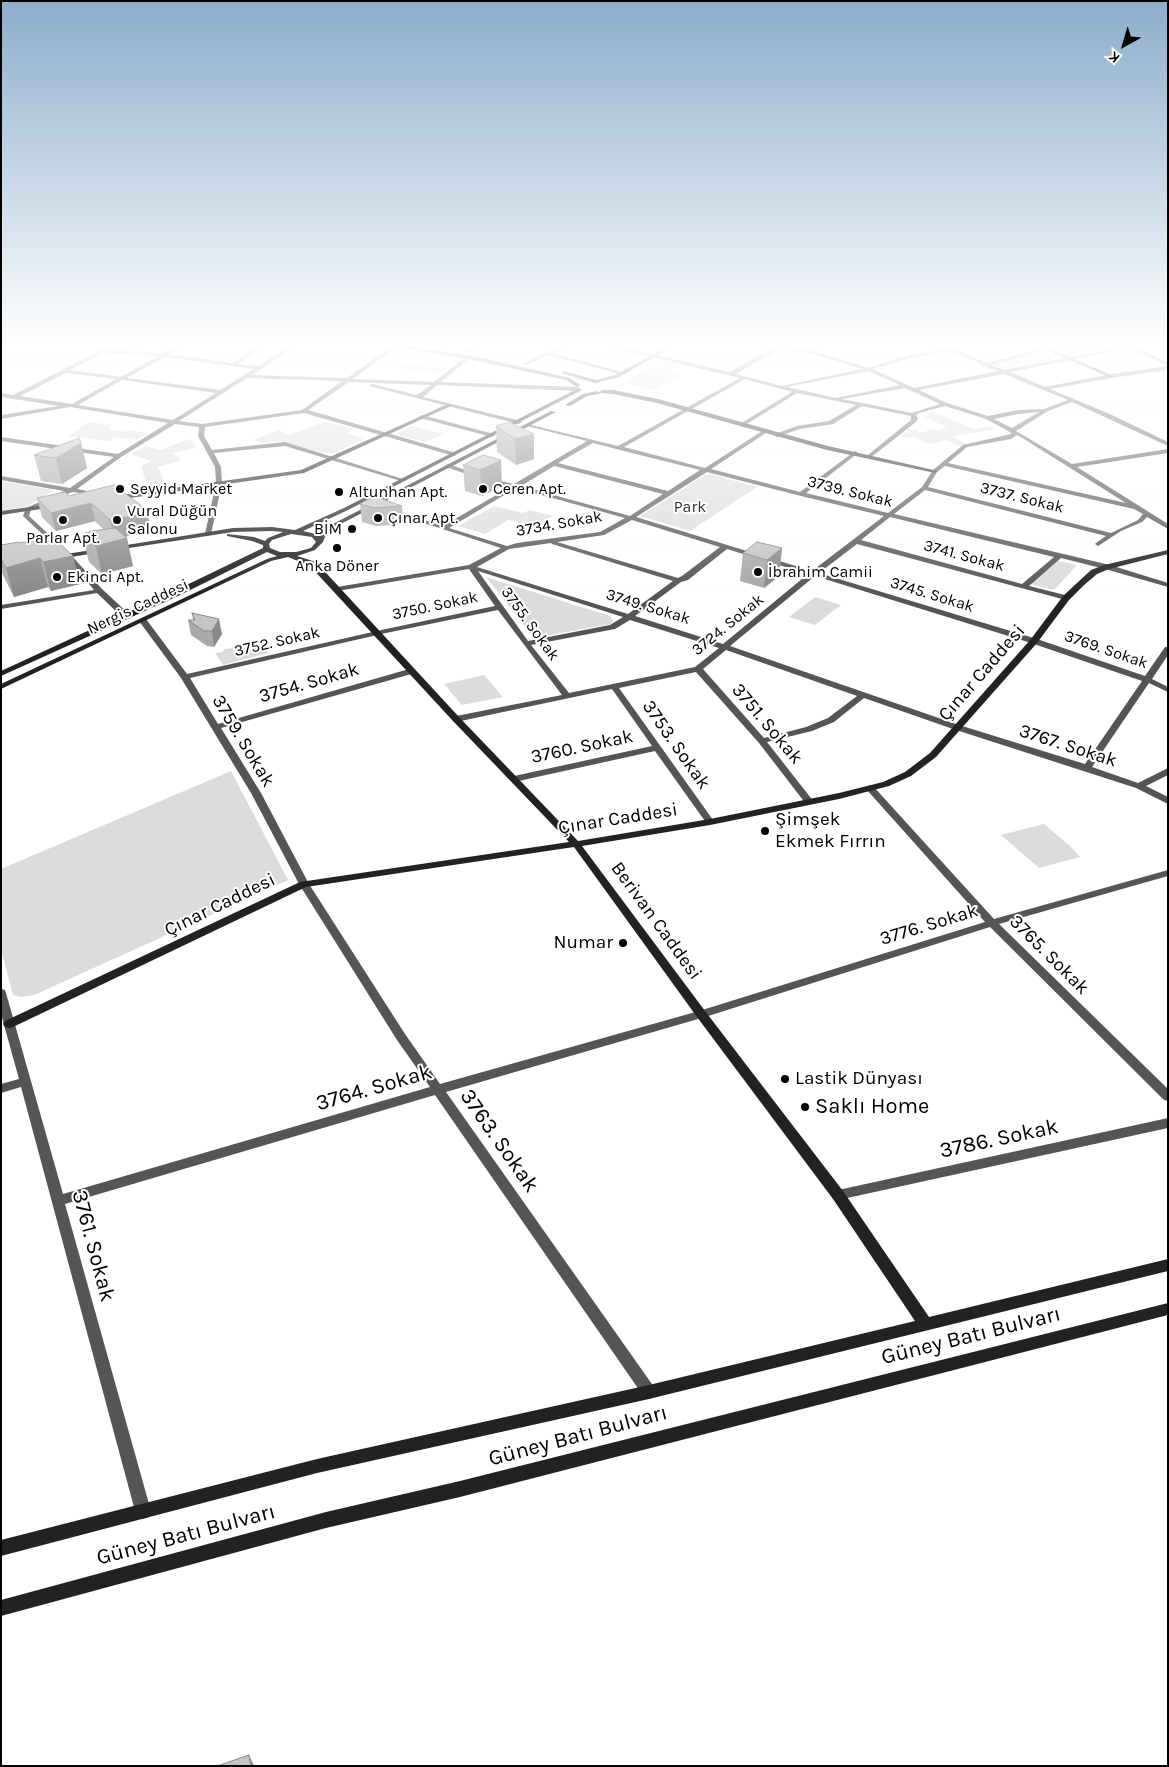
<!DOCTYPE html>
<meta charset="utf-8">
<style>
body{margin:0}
#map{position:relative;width:1169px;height:1767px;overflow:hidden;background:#fff;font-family:Karla,sans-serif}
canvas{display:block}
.frame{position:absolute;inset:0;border:2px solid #000;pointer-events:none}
.north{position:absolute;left:1099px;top:20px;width:50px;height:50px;-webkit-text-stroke:4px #fff;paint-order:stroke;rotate:219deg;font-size:14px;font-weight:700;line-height:20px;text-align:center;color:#000}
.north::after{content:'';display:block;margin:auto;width:18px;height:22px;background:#000;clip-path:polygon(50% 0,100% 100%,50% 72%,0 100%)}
</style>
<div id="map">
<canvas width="1169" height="1767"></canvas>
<div class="frame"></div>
<div class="north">K</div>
</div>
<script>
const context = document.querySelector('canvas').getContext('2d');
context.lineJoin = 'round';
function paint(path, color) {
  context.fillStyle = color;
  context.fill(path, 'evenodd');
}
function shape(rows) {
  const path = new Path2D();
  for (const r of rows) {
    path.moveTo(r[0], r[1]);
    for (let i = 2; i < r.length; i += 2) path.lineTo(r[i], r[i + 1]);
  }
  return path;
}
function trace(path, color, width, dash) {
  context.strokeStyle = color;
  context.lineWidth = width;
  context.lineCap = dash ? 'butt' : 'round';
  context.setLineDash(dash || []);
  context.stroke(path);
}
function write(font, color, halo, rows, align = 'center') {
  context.font = font + ' Karla,sans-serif';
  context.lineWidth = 4;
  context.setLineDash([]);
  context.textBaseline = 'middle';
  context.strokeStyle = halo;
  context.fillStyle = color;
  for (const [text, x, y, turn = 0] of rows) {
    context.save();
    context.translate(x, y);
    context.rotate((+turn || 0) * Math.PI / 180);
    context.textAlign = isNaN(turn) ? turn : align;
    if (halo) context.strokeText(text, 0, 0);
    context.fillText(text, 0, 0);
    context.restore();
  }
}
const green = shape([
 [403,346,491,358,586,380,583,381,485,358],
 [1066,346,1119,346,1071,356,1056,349],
 [1040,353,1057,358,1008,370,992,365],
 [662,360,680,365,666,371,681,376,652,391,626,383,633,377],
 [407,363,447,368,440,374,399,368],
 [932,411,974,429,989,426,995,430,953,436,966,444,958,446,947,440,930,444,914,437,906,438,901,436,910,429,922,433,933,428,938,430,948,427,924,417],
 [89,422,112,425,108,429,126,432,129,430,148,433,136,440,115,437,109,441,68,436],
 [325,422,354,429,346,433,365,438,333,453,324,453,279,441,261,443,253,440,279,430,290,435],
 [412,426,444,434,425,442,395,434],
 [189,439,197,447,173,453,182,460,158,467,166,486,148,489,141,466,151,461,131,454,146,446,160,450],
 [705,475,714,475,757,487,690,531,640,516],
 [1,481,54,490,28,506,1,511],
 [494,506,523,513,530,510,553,516,535,526,508,520,485,534,458,526],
 [1058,561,1077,565,1054,590,1031,584],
 [486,577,610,616,613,621,611,624,534,638],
 [815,597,841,605,815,625,789,617],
 [260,640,268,653,223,665,215,653,223,652,224,649,257,646],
 [484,675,503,697,462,705,444,684],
 [231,771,288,880,34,995,21,997,13,995,1,950,1,869],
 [1044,824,1072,848,1080,857,1039,868,1001,835]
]);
const street = shape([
 [96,346,102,346,105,348,111,347,109,350,163,353,176,346,182,346,169,354,232,363,259,346,265,346,238,364,258,366,290,346,296,346,252,375,347,378,392,346,398,346,353,379,434,382,468,355,471,357,470,358,441,382,578,387,581,389,578,391,437,385,423,397,521,421,522,422,519,424,369,386,372,384,417,395,431,385,349,382,308,410,456,453,456,455,454,456,304,413,205,427,204,436,212,450,285,442,406,480,401,481,285,446,214,453,221,467,222,483,211,534,208,536,205,534,216,483,215,467,198,436,199,427,175,424,121,457,77,489,98,493,98,495,72,492,31,510,29,516,70,554,102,589,130,615,130,619,124,619,97,593,1,609,1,605,94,590,66,556,23,516,26,508,64,491,1,480,1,476,70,488,114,457,1,441,1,437,118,454,168,423,70,407,1,419,1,415,59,406,1,397,1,393,13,395,101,350,96,346],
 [104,352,105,353,158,356,121,377,70,370,104,352],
 [165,357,254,369,220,390,127,378,165,357],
 [66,373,116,379,72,404,20,396,66,373],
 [247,378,342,381,302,410,202,424,179,421,247,378],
 [122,380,216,393,173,420,78,405,122,380],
 [474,346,481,346,468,353,463,352,474,346],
 [559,346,566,346,552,353,626,373,623,375,548,355,527,365,522,364,559,346],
 [606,346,616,346,730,372,775,346,786,346,821,353,868,368,910,355,945,349,940,346,947,346,987,363,1053,346,1062,346,991,365,1005,370,1125,346,1133,346,1168,363,1168,370,1111,378,1050,389,1112,415,1168,442,1168,446,1072,402,1048,411,1016,431,1072,464,1168,449,1168,453,1077,467,1168,524,1168,529,1147,517,1142,522,1121,531,1098,546,1095,544,1096,543,1106,536,925,490,894,514,1110,565,1168,583,1168,587,1105,569,1061,558,1029,586,1069,596,1070,598,1066,600,857,544,819,573,1037,639,1145,676,1165,647,1168,647,1168,655,1152,679,1168,687,1168,692,1149,683,1092,767,1138,783,1168,768,1168,775,1146,786,1168,797,1168,804,1136,788,953,729,864,698,834,722,812,731,767,742,814,802,809,805,806,804,759,743,696,672,619,688,713,820,715,822,713,824,707,824,655,751,514,782,511,781,509,779,511,777,514,776,652,746,612,689,456,722,453,721,452,719,456,716,562,695,498,610,386,633,190,678,218,724,409,669,412,669,416,671,415,673,221,728,261,793,309,884,405,1034,440,1084,699,1011,985,922,867,790,865,788,870,785,873,786,994,919,1168,870,1168,876,999,924,1168,1089,1168,1101,1164,1100,990,927,705,1017,446,1092,654,1387,656,1392,654,1397,649,1399,644,1397,435,1095,65,1204,151,1511,149,1517,143,1519,137,1517,135,1511,21,1087,1,1093,1,1084,19,1079,1,1014,1,989,5,990,6,993,63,1194,430,1087,397,1040,299,884,251,793,181,678,139,621,140,619,146,619,187,674,386,629,495,606,469,569,337,591,333,589,337,587,469,565,501,548,387,511,392,510,443,526,510,487,487,480,487,478,514,484,587,441,527,426,527,424,618,446,740,378,606,346],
 [781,348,820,356,862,369,782,386,736,374,781,348],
 [1129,348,1168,366,1111,374,1045,387,1010,372,1129,348],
 [951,351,982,364,982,366,998,371,914,388,873,369,911,358,951,351],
 [868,371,900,385,836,398,787,387,868,371],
 [1004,374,1068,400,1044,409,1018,410,988,416,947,403,919,390,1004,374],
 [745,379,792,392,740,424,740,426,742,427,797,393,856,405,829,421,797,426,775,434,774,435,777,437,800,429,833,424,862,406,911,416,911,420,868,455,867,456,870,458,916,422,918,418,916,415,919,413,945,406,986,419,1010,432,1011,434,963,445,933,470,922,487,888,513,806,493,857,454,857,452,855,451,800,492,711,469,766,433,766,431,762,431,705,468,624,447,745,379],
 [905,388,940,404,912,413,842,399,905,388],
 [1039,412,1012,428,994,419,1018,414,1039,412],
 [1017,435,1024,439,1126,503,948,463,967,447,1011,439,1017,435],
 [593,443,616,449,700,470,668,491,558,463,593,443],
 [554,466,663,494,630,516,521,486,554,466],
 [945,466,1134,509,1143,514,1138,520,1111,533,928,487,937,472,945,466],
 [707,472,801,496,884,516,812,571,636,517,707,472],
 [516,488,625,518,600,532,517,543,507,546,449,528,516,488],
 [890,517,1054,557,1022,584,861,540,890,517],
 [632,520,720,547,682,576,678,578,557,542,604,535,632,520],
 [551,543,552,544,673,581,628,614,477,567,509,549,551,543],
 [727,549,808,574,723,644,635,616,681,582,688,580,727,549],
 [478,571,623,617,610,625,528,641,478,571],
 [815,576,1031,643,1142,681,1085,764,959,725,730,646,815,576],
 [630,620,719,648,695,667,569,693,531,645,615,629,630,620],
 [726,650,857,696,828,718,806,727,764,738,703,669,726,650],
 [422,415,494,434,495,435,492,437,420,418,419,417,422,415],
 [448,464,477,474,478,475,475,477,446,467,446,465,448,464],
 [1168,1118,1168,1128,838,1200,833,1199,832,1195,833,1191,838,1190,1168,1118]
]);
const secondary = shape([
 [387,346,402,346,468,355,570,378,580,385,577,387,566,380,468,359,387,346],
 [668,346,674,346,619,377,595,383,561,373,564,371,596,380,615,375,668,346],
 [818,346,824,346,813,354,809,354,809,352,818,346],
 [1037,346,1044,346,1114,376,1109,377,1037,346],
 [577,389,582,390,348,510,303,531,316,534,319,536,321,532,331,525,551,411,556,412,335,527,326,534,323,542,315,550,297,556,316,562,459,717,578,841,710,819,839,793,883,782,905,772,930,753,1031,639,1063,596,1091,570,1104,565,1168,550,1168,554,1109,569,1097,574,1083,586,1069,600,1037,643,936,757,911,776,889,786,839,799,710,825,582,846,705,1011,843,1191,929,1317,1168,1259,1168,1271,649,1399,317,1473,1,1556,1,1540,317,1459,649,1385,915,1321,833,1199,697,1017,574,847,306,887,13,1027,9,1028,5,1027,3,1024,5,1021,300,882,569,842,453,721,310,566,288,557,271,561,1,689,1,684,267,559,277,556,267,552,178,596,1,676,1,671,172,592,263,548,263,545,252,541,227,536,227,534,254,537,265,541,268,538,283,532,272,531,233,532,116,550,114,549,114,547,233,528,272,527,295,530,344,508,577,389],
 [291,534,312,537,316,542,311,548,296,552,280,552,270,548,269,544,272,540,291,534],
 [602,390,613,390,658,399,828,446,938,471,935,473,827,450,657,403,613,394,600,393,599,392,602,390],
 [597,391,600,393,599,394,587,396,570,406,565,405,583,394,597,391],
 [448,404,453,405,304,473,116,500,113,498,116,496,301,470,448,404],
 [52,504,54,505,54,507,1,515,1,511,52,504],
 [99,549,102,551,101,552,59,559,55,557,59,555,99,549],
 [1168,1303,1168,1315,460,1497,326,1528,1,1616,1,1600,326,1512,460,1481,1168,1303]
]);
const wall = shape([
 [496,426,534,434,534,459,516,465,497,452],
 [81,443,87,468,62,484,41,481,34,455],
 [483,455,502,486,482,496,465,491,463,465],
 [114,485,151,529,137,534,125,537,133,566,102,574,89,562,82,534,104,530,95,521,56,531,42,517,37,498,69,496],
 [360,504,402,506,404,524,376,526,362,522],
 [19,543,80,584,51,591,48,587,14,597,3,575,1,570,1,545],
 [782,548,779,576,764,588,740,581,743,553],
 [192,613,222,634,214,647,207,646,191,635,188,620,193,620]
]);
const shadedWall = shape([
 [534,434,534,459,516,465,515,439],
 [81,443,87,468,62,484,56,458],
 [501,460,502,486,482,496,480,470],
 [91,503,95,521,56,531,51,513],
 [147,510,151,529,137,534,114,538,110,520],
 [127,538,133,566,102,574,96,546],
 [782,548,779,576,764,588,767,560],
 [73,556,80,584,51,591,43,562],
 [40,558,48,587,14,597,6,568],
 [219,619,222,634,214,647,212,631],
 [249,1755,254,1766,251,1766]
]);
const building = shape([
 [509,422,534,434,515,439,496,426,509,422],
 [79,438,81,443,56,458,34,455,79,438],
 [483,455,501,460,480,470,463,465,483,455],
 [114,485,147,510,133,516,110,520,91,503,51,513,37,498,65,492,69,496,114,485],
 [374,496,402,506,374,508,360,504,374,496],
 [115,528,127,538,96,546,82,534,92,531,115,528],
 [53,537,73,556,43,562,40,558,6,568,1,559,1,545,19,542,19,543,53,537],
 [757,542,782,548,767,560,743,553,757,542],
 [192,613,219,619,212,631,204,631,188,620,195,620,192,613],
 [249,1755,251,1766,217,1766,249,1755]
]);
const markers = [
 [120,489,5,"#000"],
 [483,489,5,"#000"],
 [339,492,5,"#000"],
 [378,518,5,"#000"],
 [63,520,5,"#000"],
 [117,520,5,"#000"],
 [352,529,5,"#000"],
 [337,548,5,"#000"],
 [758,572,5,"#000"],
 [57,577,5,"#000"],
 [765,831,5,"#000"],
 [623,943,5,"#000"],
 [785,1079,5,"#000"],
 [805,1107,5,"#000"]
];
const farPoinames = [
 ["Seyyid Market",130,489],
 ["Ceren Apt.",493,489],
 ["Altunhan Apt.",349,492],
 ["Vural Düğün",127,511],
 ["Salonu",127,529],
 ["Çınar Apt.",388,518],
 ["BİM",342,529,"right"],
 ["Parlar Apt.",63,538,"center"],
 ["Anka Döner",337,566,"center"],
 ["İbrahim Camii",768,572],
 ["Ekinci Apt.",67,577]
];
const farStreetnames = [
 ["3739. Sokak",850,492,14],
 ["3737. Sokak",1022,498,14],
 ["3734. Sokak",559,524,-10],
 ["3741. Sokak",964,556,15],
 ["3745. Sokak",932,595,17],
 ["3750. Sokak",435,606,-12],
 ["Nergis Caddesi",138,607,-25],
 ["3749. Sokak",648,607,17],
 ["3755. Sokak",530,624,54],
 ["3724. Sokak",728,625,-39],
 ["3752. Sokak",277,642,-13],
 ["3769. Sokak",1106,650,19]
];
const farParknames = [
 ["Park",690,507]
];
const streetNames = [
 ["Çınar Caddesi",982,673,-49],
 ["3754. Sokak",309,683,-16],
 ["3751. Sokak",767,724,50],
 ["3759. Sokak",243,741,59],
 ["3753. Sokak",676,745,55],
 ["3767. Sokak",1068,746,18],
 ["3760. Sokak",582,747,-12],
 ["Çınar Caddesi",618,819,-9],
 ["Çınar Caddesi",220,905,-26],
 ["Berivan Caddesi",656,921,54],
 ["3776. Sokak",929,925,-17],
 ["3765. Sokak",1049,955,45]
];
const poiNames = [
 ["Şimşek",775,820],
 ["Ekmek Fırrın",775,842],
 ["Numar",613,943,"right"],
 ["Lastik Dünyası",795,1079]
];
const nearStreetnames = [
 ["3764. Sokak",374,1088,-16],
 ["3786. Sokak",999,1139,-12],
 ["3763. Sokak",499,1141,55],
 ["3761. Sokak",93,1246,75],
 ["Güney Batı Bulvarı",971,1336,-14],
 ["Güney Batı Bulvarı",578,1436,-15],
 ["Güney Batı Bulvarı",186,1535,-15]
];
const nearPoinames = [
 ["Saklı Home",815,1107]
];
paint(green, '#dcdcdc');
paint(street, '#555');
paint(secondary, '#222');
paint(wall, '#a9a9a9');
paint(shadedWall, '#898989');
paint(building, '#c4c4c4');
trace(building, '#898989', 1);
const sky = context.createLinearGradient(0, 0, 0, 594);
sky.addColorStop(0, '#8cadcc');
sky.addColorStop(0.58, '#fff');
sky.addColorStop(1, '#ffffff00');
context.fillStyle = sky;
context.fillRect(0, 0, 1169, 594);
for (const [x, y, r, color] of markers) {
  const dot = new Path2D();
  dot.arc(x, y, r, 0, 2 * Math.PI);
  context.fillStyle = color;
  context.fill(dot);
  trace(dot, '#fff', 2);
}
write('16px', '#000', '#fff', farPoinames, 'left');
write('16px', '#000', '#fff', farStreetnames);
write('16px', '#333', '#fff', farParknames);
write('19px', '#000', '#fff', streetNames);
write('19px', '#000', '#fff', poiNames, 'left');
write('22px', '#000', '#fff', nearStreetnames);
write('22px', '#000', '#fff', nearPoinames, 'left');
</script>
